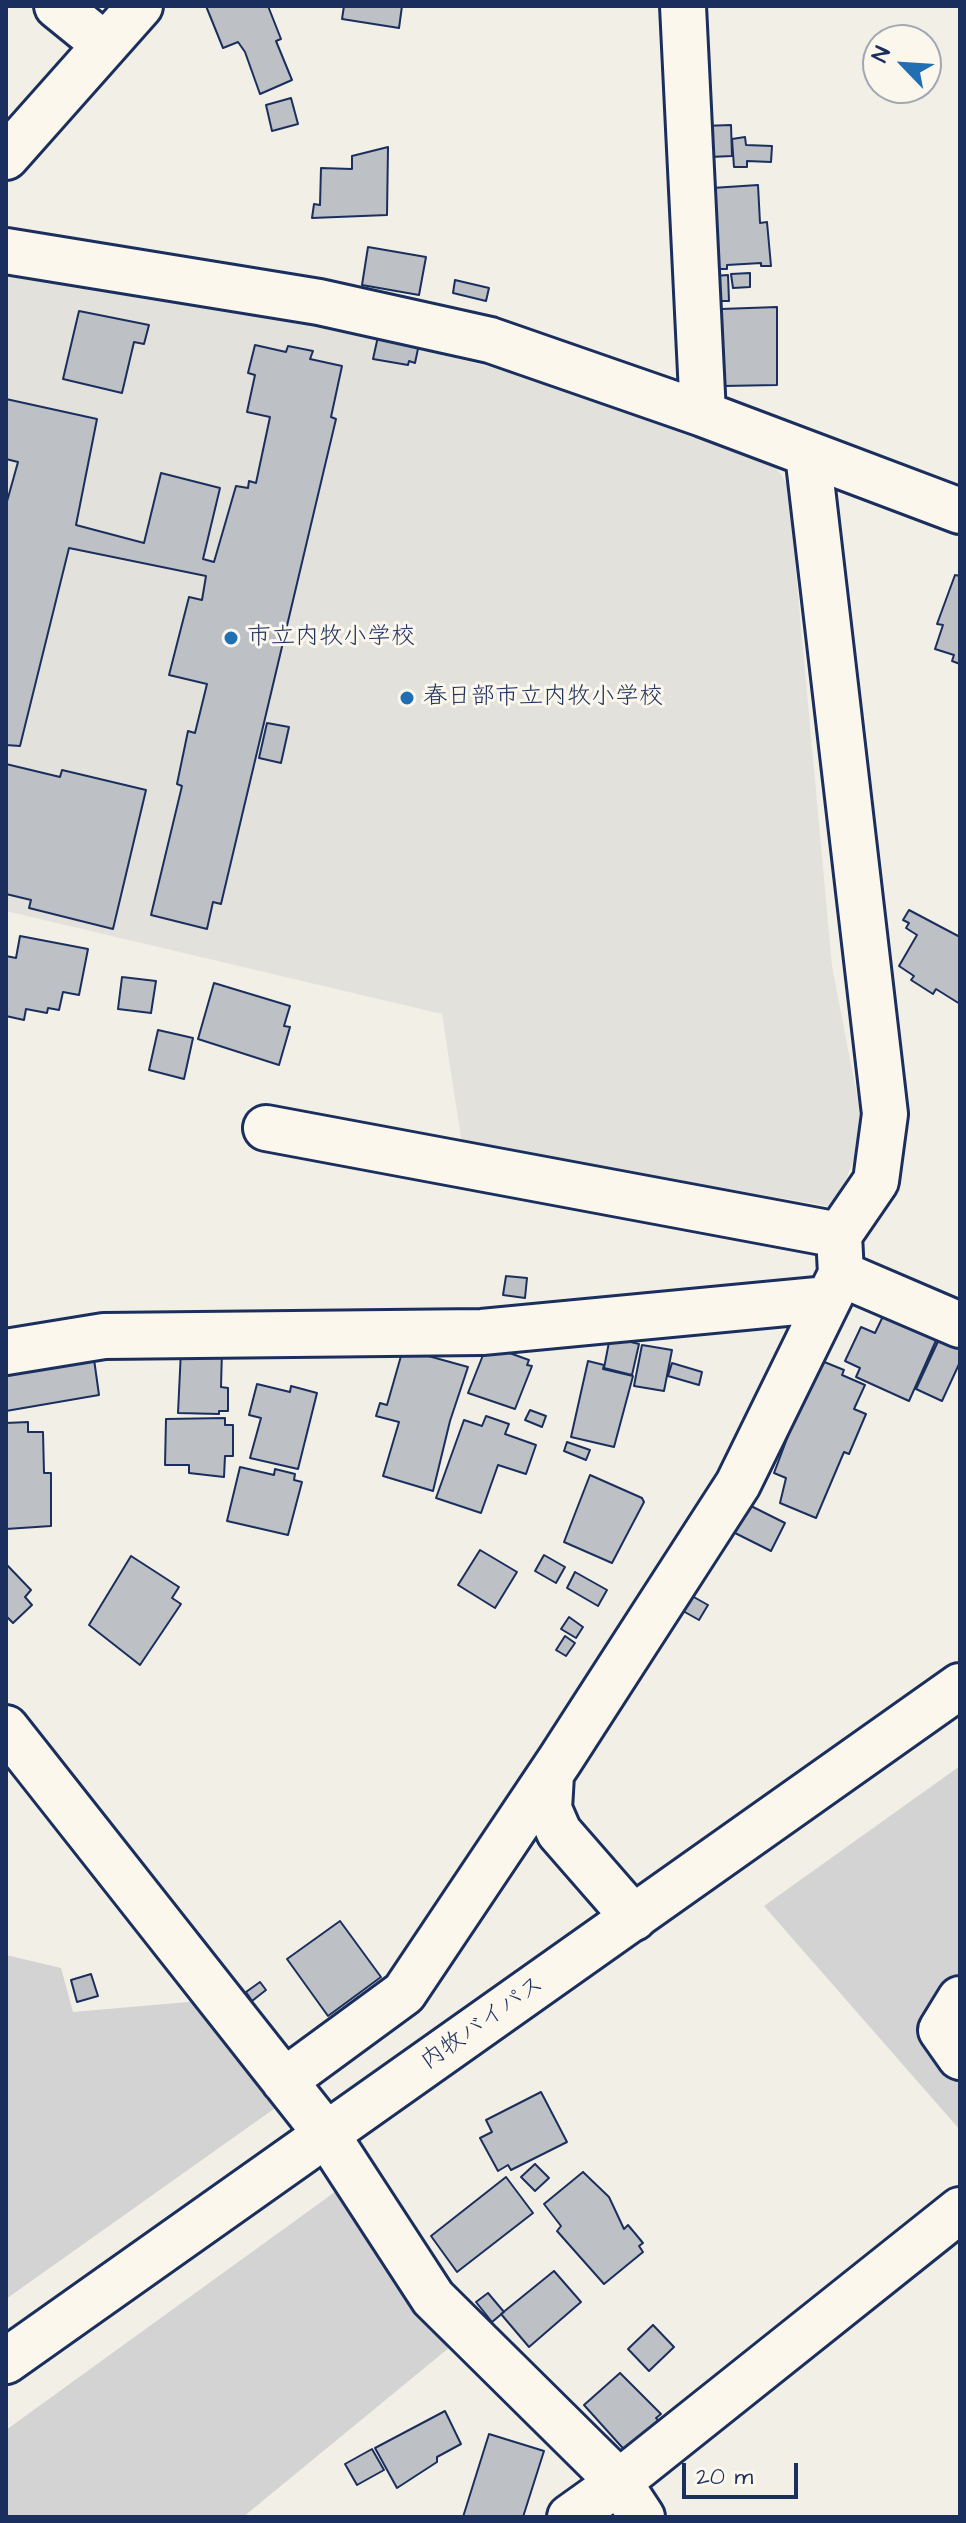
<!DOCTYPE html>
<meta charset="utf-8">
<style>
body{margin:0}
#map{position:relative;width:966px;height:2523px;overflow:hidden;background:#f2efe6;font-family:"Architects Daughter",sans-serif}
canvas{display:block}
.frame{position:absolute;inset:0;border:8px solid #1b2f5e;pointer-events:none}
.north{position:absolute;left:862px;top:24px;width:80px;height:80px;box-sizing:border-box;background:#fbf7ec;border:2px solid #a1a7b3;border-radius:50%;rotate:295deg;font-size:22px;font-weight:700;line-height:32px;text-align:center;color:#1b2f5e}
.north::after{content:'';display:block;margin:auto;width:28px;height:36px;background:#1f6fb2;clip-path:polygon(50% 0,100% 100%,50% 72%,0 100%)}
.scale{position:absolute;left:682px;top:2463px;width:116px;height:36px;box-sizing:border-box;border:4px solid #1b2f5e;border-top:0;padding-left:10px;font-size:24px;line-height:28px;white-space:nowrap;color:#1b2f5e;-webkit-text-stroke:6px #fbf7ec;paint-order:stroke}
</style>
<div id="map">
<canvas width="966" height="2523"></canvas>
<div class="frame"></div>
<div class="north">N</div>
<div class="scale">20 m</div>
</div>
<script>
const context = document.querySelector('canvas').getContext('2d');
context.lineJoin = 'round';
function paint(path, color) {
  context.fillStyle = color;
  context.fill(path, 'evenodd');
}
function shape(rows) {
  const path = new Path2D();
  for (const r of rows) {
    path.moveTo(r[0], r[1]);
    for (let i = 2; i < r.length; i += 2) path.lineTo(r[i], r[i + 1]);
  }
  return path;
}
function trace(path, color, width, dash) {
  context.strokeStyle = color;
  context.lineWidth = width;
  context.lineCap = dash ? 'butt' : 'round';
  context.setLineDash(dash || []);
  context.stroke(path);
}
function write(font, color, halo, rows, align = 'center') {
  context.font = font + ' "Architects Daughter","Klee One",sans-serif';
  context.lineWidth = 6;
  context.setLineDash([]);
  context.textBaseline = 'middle';
  context.strokeStyle = halo;
  context.fillStyle = color;
  for (const [text, x, y, turn = 0] of rows) {
    context.save();
    context.translate(x, y);
    context.rotate((+turn || 0) * Math.PI / 180);
    context.textAlign = isNaN(turn) ? turn : align;
    if (halo) context.strokeText(text, 0, 0);
    context.fillText(text, 0, 0);
    context.restore();
  }
}
const built = shape([
 [6,271,126,289,338,329,530,377,775,466,788,485,832,966,860,1111,854,1160,834,1207,462,1144,442,1014,6,911]
]);
const green = shape([
 [960,1766,960,2130,764,1906],
 [6,1955,61,1968,73,2012,200,2001,278,2106,6,2299],
 [339,2189,450,2347,243,2517,6,2517,6,2430]
]);
const building = shape([
 [206,6,268,6,281,39,276,41,292,80,260,94,245,52,238,42,223,48,206,6],
 [344,6,402,6,399,28,342,19,344,6],
 [291,98,298,124,272,131,266,105,291,98],
 [731,125,732,156,710,157,703,126,731,125],
 [745,137,746,145,772,146,771,162,747,161,747,167,734,167,732,139,745,137],
 [388,147,387,215,312,218,314,204,320,205,321,168,352,169,352,156,388,147],
 [758,185,760,223,767,222,771,266,761,266,761,263,727,265,727,269,721,269,716,265,712,188,758,185],
 [368,247,426,257,419,295,362,285,368,247],
 [750,273,750,287,733,288,731,274,750,273],
 [728,275,729,301,715,301,714,276,728,275],
 [455,280,489,288,486,301,453,293,455,280],
 [777,307,777,385,723,386,721,309,777,307],
 [79,311,149,325,144,344,134,342,122,393,63,379,79,311],
 [379,332,419,344,415,363,409,361,408,365,373,359,379,332],
 [255,345,286,352,288,346,313,351,310,359,342,366,331,417,336,419,221,904,213,902,207,929,151,915,182,786,177,784,188,731,195,733,207,684,169,675,189,597,202,600,206,576,69,548,20,746,6,745,6,505,18,462,6,459,6,399,97,419,76,525,144,543,161,473,220,488,203,559,214,562,236,486,248,488,249,481,256,483,270,417,247,412,255,375,248,373,255,345],
 [955,575,960,576,960,664,952,661,954,655,935,649,943,625,937,624,955,575],
 [267,723,289,727,281,763,259,758,267,723],
 [6,764,60,777,62,770,146,790,113,929,29,908,31,900,6,894,6,764],
 [909,910,960,937,960,1004,936,989,933,994,911,980,914,976,899,966,917,935,906,928,909,923,903,920,909,910],
 [20,936,88,949,79,995,63,992,59,1010,48,1008,47,1013,26,1009,24,1020,6,1016,6,956,16,958,20,936],
 [122,977,156,981,151,1013,118,1009,122,977],
 [214,983,290,1006,284,1026,290,1027,279,1065,198,1039,214,983],
 [158,1030,193,1038,184,1079,149,1070,158,1030],
 [506,1276,527,1278,525,1298,503,1295,506,1276],
 [885,1312,938,1336,909,1401,856,1377,860,1368,845,1361,861,1327,875,1333,885,1312],
 [941,1335,958,1343,960,1348,960,1362,942,1401,916,1389,941,1335],
 [610,1337,639,1344,632,1375,604,1368,610,1337],
 [487,1345,529,1360,527,1365,532,1366,515,1409,468,1393,487,1345],
 [642,1345,672,1350,664,1391,634,1386,642,1345],
 [403,1349,468,1367,450,1421,433,1491,383,1476,399,1422,376,1416,380,1403,387,1405,403,1349],
 [181,1350,222,1350,221,1387,228,1388,228,1411,219,1411,219,1414,178,1413,181,1350],
 [93,1352,99,1395,6,1411,6,1366,93,1352],
 [817,1359,844,1370,842,1375,865,1385,854,1409,866,1414,849,1454,844,1452,816,1518,780,1503,786,1478,774,1473,817,1359],
 [588,1361,604,1365,603,1369,633,1376,614,1447,571,1437,588,1361],
 [672,1363,702,1372,699,1385,668,1376,672,1363],
 [257,1384,290,1392,291,1386,317,1393,298,1469,250,1458,261,1418,249,1415,257,1384],
 [530,1410,546,1416,542,1427,525,1420,530,1410],
 [486,1416,509,1424,505,1434,536,1445,526,1474,498,1465,481,1513,436,1498,464,1420,482,1426,486,1416],
 [225,1418,225,1425,233,1425,233,1456,225,1456,224,1477,189,1473,189,1465,165,1465,166,1419,225,1418],
 [28,1422,28,1432,43,1432,44,1473,51,1473,51,1526,6,1529,6,1423,28,1422],
 [567,1442,590,1450,586,1460,564,1451,567,1442],
 [240,1467,274,1475,275,1469,295,1474,294,1480,302,1482,288,1535,227,1521,240,1467],
 [590,1475,642,1498,644,1502,612,1563,564,1542,590,1475],
 [737,1499,785,1523,771,1551,723,1527,737,1499],
 [480,1550,517,1572,495,1608,458,1585,480,1550],
 [544,1555,565,1567,556,1583,535,1571,544,1555],
 [131,1556,179,1587,172,1598,181,1604,140,1665,89,1625,131,1556],
 [6,1564,31,1590,25,1597,32,1605,13,1623,6,1616,6,1564],
 [575,1572,607,1590,598,1606,567,1588,575,1572],
 [692,1596,708,1605,699,1620,683,1611,692,1596],
 [569,1617,583,1627,576,1638,561,1629,569,1617],
 [565,1636,575,1643,566,1656,556,1650,565,1636],
 [340,1921,381,1977,328,2016,287,1959,340,1921],
 [91,1974,98,1996,77,2002,71,1980,91,1974],
 [260,1982,266,1990,252,2001,246,1992,260,1982],
 [541,2092,567,2142,511,2170,508,2165,498,2171,480,2138,492,2132,486,2120,541,2092],
 [535,2164,549,2178,535,2191,521,2177,535,2164],
 [583,2172,609,2197,624,2229,628,2225,643,2243,639,2246,643,2252,604,2284,557,2231,561,2226,544,2204,583,2172],
 [506,2177,533,2213,457,2272,431,2236,506,2177],
 [554,2271,581,2302,529,2347,501,2314,554,2271],
 [488,2293,504,2312,492,2322,476,2302,488,2293],
 [653,2325,674,2347,649,2371,628,2349,653,2325],
 [620,2373,661,2414,656,2418,663,2425,629,2455,584,2405,620,2373],
 [445,2411,461,2444,437,2457,437,2462,397,2488,375,2448,445,2411],
 [489,2434,544,2451,523,2517,463,2517,489,2434],
 [372,2449,384,2470,357,2485,345,2464,372,2449]
]);
const minor = shape([
 [57,6,105,45],
 [683,6,703,414],
 [6,157,140,6],
 [6,251,319,302,490,340,703,414,960,511],
 [266,1128,839,1235],
 [841,1274,960,1325],
 [6,1352,104,1336,482,1332,828,1299],
 [6,1728,327,2135,433,2298,619,2482,642,2517],
 [551,1775,549,1809,559,1832,634,1918],
 [960,1999,941,2030,960,2057],
 [284,2081,404,1993,560,1760,738,1484,841,1274,839,1235,876,1181,885,1114,808,454],
 [570,2517,619,2482,960,2210]
]);
const major = shape([
 [6,2361,960,1686]
]);
const markers = [
 [231,638,8,"#1f6fb2"],
 [407,698,8,"#1f6fb2"]
];
const poiNames = [
 ["市立内牧小学校",247,638],
 ["春日部市立内牧小学校",423,698]
];
const streetNames = [
 ["内牧バイパス",483,2024,-35]
];
paint(built, '#e2e1dc');
paint(green, '#d2d3d2');
paint(building, '#bdc0c4');
trace(building, '#1b2f5e', 2);
trace(minor, '#1b2f5e', 50);
trace(major, '#1b2f5e', 50);
trace(minor, '#fbf7ec', 44);
trace(major, '#fbf7ec', 44);
for (const [x, y, r, color] of markers) {
  const dot = new Path2D();
  dot.arc(x, y, r, 0, 2 * Math.PI);
  context.fillStyle = color;
  context.fill(dot);
  trace(dot, '#fbf7ec', 3);
}
write('24px', '#1b2f5e', '#fbf7ec', poiNames, 'left');
write('24px', '#1b2f5e', '#fbf7ec', streetNames);
</script>
